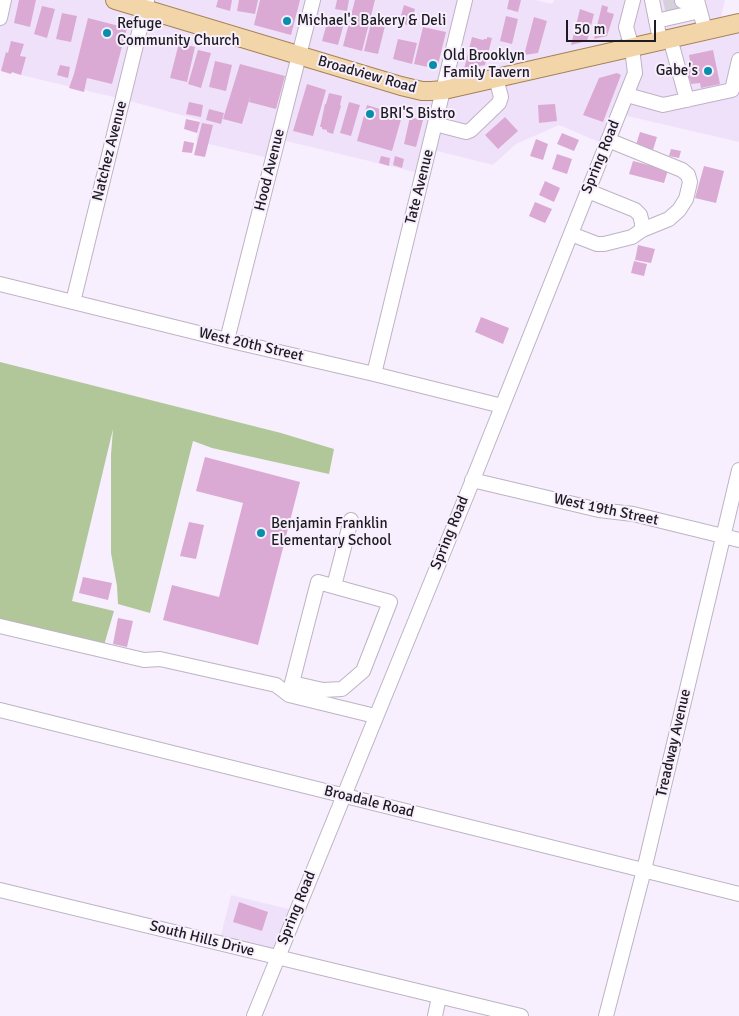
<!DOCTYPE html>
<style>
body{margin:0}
#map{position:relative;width:739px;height:1016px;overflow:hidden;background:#f7effd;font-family:Signika,sans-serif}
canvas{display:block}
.scale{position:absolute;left:566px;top:20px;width:90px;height:22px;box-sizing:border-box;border:2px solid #1e1b21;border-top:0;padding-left:6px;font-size:15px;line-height:18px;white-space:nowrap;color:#1e1b21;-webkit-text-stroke:4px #f7effd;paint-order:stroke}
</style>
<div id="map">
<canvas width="739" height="1016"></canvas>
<div class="scale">50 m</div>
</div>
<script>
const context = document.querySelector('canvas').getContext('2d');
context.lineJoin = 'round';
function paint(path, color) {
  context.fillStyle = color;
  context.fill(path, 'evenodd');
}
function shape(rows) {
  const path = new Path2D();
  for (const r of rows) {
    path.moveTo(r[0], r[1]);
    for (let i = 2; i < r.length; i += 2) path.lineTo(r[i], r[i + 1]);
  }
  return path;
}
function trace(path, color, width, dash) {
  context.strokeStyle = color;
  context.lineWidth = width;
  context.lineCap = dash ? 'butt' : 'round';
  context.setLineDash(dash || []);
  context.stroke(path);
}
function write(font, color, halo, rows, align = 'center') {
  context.font = font + ' Signika,sans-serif';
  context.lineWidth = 4;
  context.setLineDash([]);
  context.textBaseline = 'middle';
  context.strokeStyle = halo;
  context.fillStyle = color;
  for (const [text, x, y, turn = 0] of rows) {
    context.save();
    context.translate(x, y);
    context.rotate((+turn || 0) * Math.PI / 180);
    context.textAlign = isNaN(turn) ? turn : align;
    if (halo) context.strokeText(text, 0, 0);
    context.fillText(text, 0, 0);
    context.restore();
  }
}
const built = shape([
 [4,0,535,0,552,4,554,0,725,0,719,27,739,23,739,142,619,114,606,145,559,125,516,144,493,165,429,149,423,174,278,139,273,159,196,141,200,120,122,99,0,70,0,18],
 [231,895,296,911,277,957,219,943]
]);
const green = shape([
 [0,362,281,433,334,449,329,474,212,448,193,441,150,613,118,604,117,586,111,553,111,455,113,429,72,601,114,611,104,645,0,620]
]);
const building = shape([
 [19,0,36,0,30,27,14,23],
 [218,0,232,0,230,11,216,7],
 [239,0,258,0,255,14,237,11],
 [260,0,300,0,291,35,254,25],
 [337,0,349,0,347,11,335,9],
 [355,0,375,0,362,51,343,46],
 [509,0,521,0,518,12,507,9],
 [404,5,415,9,410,26,399,22],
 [602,5,608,7,607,12,614,14,607,36,594,39],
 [42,6,55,9,47,38,34,34],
 [580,9,594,14,587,41,571,45],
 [62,13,77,16,71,42,56,39],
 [506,16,518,19,512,44,500,41],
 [534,17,547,21,538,53,524,55],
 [88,18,127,28,112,84,87,78,84,92,69,88,74,74],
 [328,19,344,23,338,45,322,41],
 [371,23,385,26,378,54,364,51],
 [423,27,446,32,437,69,414,64],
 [472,37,483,40,484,39,487,39,487,37,492,38,485,65,464,69],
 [398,39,417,43,412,64,393,59],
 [11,41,24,44,20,56,26,57,21,75,12,72,11,74,1,71,6,52,8,53],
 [179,43,195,47,187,82,170,78],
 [198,50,211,53,201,88,188,84],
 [713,50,720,84,701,88,700,83,691,84,690,79,688,80,686,68,691,67,689,55],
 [215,61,232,65,226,91,209,87],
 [240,64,285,76,276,109,249,102,251,94,242,124,223,119],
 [60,65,70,67,68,78,57,75],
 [617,73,621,75,603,122,583,115,599,78],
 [307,84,326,90,313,136,293,131],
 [329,93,342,96,340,105,341,106,333,134,327,132,327,130,322,129,322,127,320,127,325,104,326,104],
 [189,102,203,105,201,117,186,114],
 [349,102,360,105,351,136,340,133],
 [555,104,557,121,539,123,538,105],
 [367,105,402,116,392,151,357,141],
 [209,109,224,113,221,124,206,120],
 [410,117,423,120,416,147,404,144],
 [505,117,518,131,498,149,485,135],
 [186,119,200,122,197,133,184,129],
 [202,123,213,125,205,157,194,155],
 [640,132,657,137,653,150,636,145],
 [562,133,579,140,574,151,557,144],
 [536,139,548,144,543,160,530,156],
 [184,141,194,143,192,153,182,152],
 [671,149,681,151,679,158,669,156],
 [557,154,572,159,567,174,552,169],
 [381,156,390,158,389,166,379,163],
 [395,156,404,159,402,168,393,165],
 [633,161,668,170,664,183,629,174],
 [704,166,724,171,716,203,695,198],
 [545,181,560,188,554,202,539,195],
 [535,202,552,209,545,223,529,216],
 [638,245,655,249,651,263,635,260],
 [634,261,647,264,644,276,631,273],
 [481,317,509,328,503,344,475,332],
 [205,457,300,482,258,645,163,620,172,585,219,597,243,503,196,491],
 [189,522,204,525,196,559,180,556],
 [83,577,112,583,108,600,79,593],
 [118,618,133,621,127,647,113,644],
 [239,902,268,912,262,931,233,922]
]);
const minorTunnel = shape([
 [664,5,682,1]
]);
const minor = shape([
 [652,0,660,40],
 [697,0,705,30],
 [682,1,687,0],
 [0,18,4,0],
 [656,21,700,11],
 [670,38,687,100],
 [627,95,663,105,732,90,739,60],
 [435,124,466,132,471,130,499,103,501,97,496,78],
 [608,140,682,170,688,175,690,182,688,191,686,199,679,210,669,219,642,230],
 [571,234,597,244,604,244,632,237,642,230,642,223,640,215,635,210,588,191],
 [0,284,227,340,374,374,502,406],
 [73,302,147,0],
 [227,340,313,0],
 [374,374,465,0],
 [472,480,599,510,633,514,739,540],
 [334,586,351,520],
 [0,626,144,660,160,659,276,685,289,695,375,716],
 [289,695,292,683,304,636,318,582,390,602,363,671,342,689,323,690,292,683],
 [0,710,739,894],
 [0,890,521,1016],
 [254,1016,470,487,635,73,632,48,626,27,633,0],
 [435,1016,439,997],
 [606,1016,644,870,739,470]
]);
const major = shape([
 [115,0,401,86,422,91,431,91,444,90,739,23]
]);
const markers = [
 [287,21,5,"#088ead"],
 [107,33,5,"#088ead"],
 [433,65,5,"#088ead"],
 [708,71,5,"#088ead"],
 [370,114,5,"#088ead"],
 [261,533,5,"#088ead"]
];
const poiNames = [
 ["Michael's Bakery & Deli",297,21],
 ["Refuge",117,24],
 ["Community Church",117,41],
 ["Old Brooklyn",443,56],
 ["Family Tavern",443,73],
 ["Gabe's",698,71,"right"],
 ["BRI'S Bistro",380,114],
 ["Benjamin Franklin",271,524],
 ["Elementary School",271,541]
];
const streetNames = [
 ["Broadview Road",367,75,16],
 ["Natchez Avenue",110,151,-76],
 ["Spring Road",601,157,-68],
 ["Hood Avenue",270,170,-76],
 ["Tate Avenue",420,187,-76],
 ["West 20th Street",251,345,13],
 ["West 19th Street",606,510,12],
 ["Spring Road",450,533,-68],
 ["Treadway Avenue",674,743,-77],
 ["Broadale Road",369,802,14],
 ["Spring Road",297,908,-68],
 ["South Hills Drive",202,939,14]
];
paint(built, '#f0e1fa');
paint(green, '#b1c799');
paint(building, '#dbaad4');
trace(minorTunnel, '#d6cfdc', 14, [14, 7]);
trace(minor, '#bdb3c4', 16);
trace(major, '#a38355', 20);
trace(minor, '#fff', 14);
trace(major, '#f2d6aa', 18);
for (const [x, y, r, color] of markers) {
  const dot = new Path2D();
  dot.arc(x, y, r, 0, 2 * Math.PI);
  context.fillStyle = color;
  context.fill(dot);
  trace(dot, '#f7effd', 2);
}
write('15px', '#1e1b21', '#f7effd', poiNames, 'left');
write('15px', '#1e1b21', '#f7effd', streetNames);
</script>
